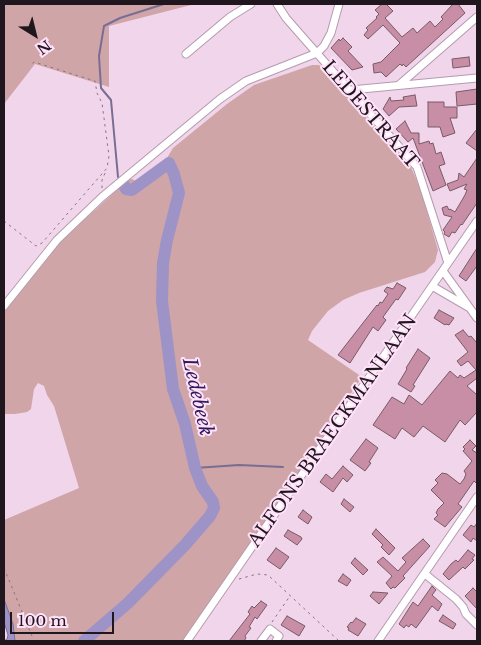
<!DOCTYPE html>
<style>
body{margin:0}
#map{position:relative;width:481px;height:645px;overflow:hidden;background:#f1d5eb;font-family:"Libre Baskerville",serif}
canvas{display:block}
.frame{position:absolute;inset:0;border:5px solid #20161e;pointer-events:none}
.north{position:absolute;left:10px;top:10px;width:50px;height:50px;-webkit-text-stroke:4px #ffe2f9;paint-order:stroke;rotate:144deg;font-size:14px;font-weight:700;line-height:20px;text-align:center;color:#20161e}
.north::after{content:'';display:block;margin:auto;width:18px;height:22px;background:#20161e;clip-path:polygon(50% 0,100% 100%,50% 72%,0 100%)}
.scale{position:absolute;left:10px;top:612px;width:104px;height:22px;box-sizing:border-box;border:2px solid #20161e;border-top:0;padding-left:6px;font-size:15px;line-height:18px;white-space:nowrap;color:#20161e;-webkit-text-stroke:4px #ffe2f9;paint-order:stroke}
</style>
<div id="map">
<canvas width="481" height="645"></canvas>
<div class="frame"></div>
<div class="north">N</div>
<div class="scale">100 m</div>
</div>
<script>
const context = document.querySelector('canvas').getContext('2d');
context.lineJoin = 'round';
function paint(path, color) {
  context.fillStyle = color;
  context.fill(path, 'evenodd');
}
function shape(rows) {
  const path = new Path2D();
  for (const r of rows) {
    path.moveTo(r[0], r[1]);
    for (let i = 2; i < r.length; i += 2) path.lineTo(r[i], r[i + 1]);
  }
  return path;
}
function trace(path, color, width, dash) {
  context.strokeStyle = color;
  context.lineWidth = width;
  context.lineCap = dash ? 'butt' : 'round';
  context.setLineDash(dash || []);
  context.stroke(path);
}
function write(font, color, halo, rows, align = 'center') {
  context.font = font + ' "Libre Baskerville",serif';
  context.lineWidth = 4;
  context.setLineDash([]);
  context.textBaseline = 'middle';
  context.strokeStyle = halo;
  context.fillStyle = color;
  for (const [text, x, y, turn = 0] of rows) {
    context.save();
    context.translate(x, y);
    context.rotate((+turn || 0) * Math.PI / 180);
    context.textAlign = isNaN(turn) ? turn : align;
    if (halo) context.strokeText(text, 0, 0);
    context.fillText(text, 0, 0);
    context.restore();
  }
}
const green = shape([
 [4,4,195,4,109,26,109,87,35,64,4,104],
 [312,65,319,65,411,167,421,191,438,250,435,262,425,272,359,293,343,300,328,311,312,331,308,340,362,377,283,497,183,641,15,641,13,624,4,599,4,520,79,488,54,406,47,395,44,386,38,383,34,389,31,409,27,412,15,414,4,414,4,310,60,242,130,178,136,181,147,175,167,158,173,148,227,104,254,85]
]);
const water = shape([
 [4,599,13,624,15,641,4,641,7,639,8,635,4,622,4,599]
]);
const stream = shape([
 [118,177,111,100,101,88,99,56,104,26,120,18,164,4],
 [195,468,239,465,283,467]
]);
const river = shape([
 [84,641,128,603,185,545,210,516,214,508,213,502,202,486,195,468,185,424,173,389,162,301,163,263,167,240,179,193,174,174,169,163,132,190,126,189,124,185]
]);
const building = shape([
 [382,4,386,4,393,11,385,18,402,37,413,28,417,33,430,21,435,27,443,19,441,17,453,4,458,4,465,13,406,67,403,64,402,66,400,64,386,77,381,72,374,73,373,64,381,62,400,43,383,25,368,39,364,35,368,30,366,28,377,18,376,17,379,14,375,10,382,4],
 [343,38,352,47,348,51,363,67,352,70,331,48,339,39,340,41,343,38],
 [469,57,470,66,453,68,452,59,469,57],
 [477,89,477,104,457,106,456,92,477,89],
 [415,95,417,106,399,107,389,116,383,109,390,97,391,101,404,100,403,97,415,95],
 [428,102,444,102,444,107,457,107,457,118,450,118,455,133,443,137,440,127,428,127,428,102],
 [405,121,411,133,419,133,419,144,429,141,430,144,433,143,436,154,441,152,445,164,439,166,446,185,433,191,413,138,408,142,396,129,405,121],
 [477,129,477,151,466,143,477,129],
 [477,158,477,203,462,225,461,224,455,233,452,232,449,237,444,234,445,232,443,230,452,217,444,215,442,208,447,206,449,210,450,209,455,212,465,195,467,190,464,189,467,184,450,191,447,184,458,180,459,173,464,177,477,158],
 [477,248,477,266,466,281,459,276,477,248],
 [397,283,406,288,398,300,396,299,383,317,386,320,378,331,373,327,350,363,338,355,377,305,378,306,380,302,382,303,388,294,384,291,387,287,393,289,397,283],
 [439,310,454,318,449,325,446,324,445,325,434,318,439,310],
 [463,330,469,337,471,336,477,343,477,378,467,386,477,395,477,412,465,425,460,420,445,442,423,426,414,437,402,428,395,439,373,425,392,397,404,404,409,395,422,405,450,371,458,378,460,375,464,378,476,370,468,361,461,366,457,361,468,352,455,335,463,330],
 [418,349,430,358,413,385,415,386,411,392,398,384,407,369,406,368,418,349],
 [366,439,378,448,369,462,371,463,365,471,350,460,366,439],
 [470,440,476,446,472,450,477,453,477,484,474,481,458,504,462,507,445,527,434,519,438,515,436,513,438,509,444,503,431,490,438,483,435,480,442,473,447,474,460,484,464,479,466,474,464,471,472,461,463,451,465,449,463,447,470,440],
 [343,466,353,475,347,482,343,478,333,492,320,482,326,474,332,479,343,466],
 [344,499,354,507,350,512,341,504,344,499],
 [303,510,312,517,308,524,298,517,303,510],
 [477,523,477,541,473,538,471,542,463,535,471,525,474,527,477,523],
 [376,529,395,548,389,555,381,547,383,545,372,534,376,529],
 [288,530,301,537,302,539,297,545,284,536,288,530],
 [423,539,430,546,403,576,405,578,395,588,393,587,391,589,386,583,392,576,377,562,383,557,398,571,406,562,402,558,423,539],
 [276,548,289,557,280,569,267,560,276,548],
 [468,550,475,555,472,559,474,560,465,569,463,567,449,580,443,574,451,564,456,560,458,562,468,550],
 [355,558,368,570,363,575,351,563,355,558],
 [343,574,351,580,347,586,338,581,343,574],
 [432,586,436,590,432,595,442,604,438,611,432,606,416,628,411,624,409,627,406,625,404,628,399,624,413,602,418,606,432,586],
 [473,588,477,592,477,609,465,596,473,588],
 [373,592,388,593,379,604,370,596,373,592],
 [261,601,267,605,257,619,255,617,249,627,251,628,245,636,246,638,244,641,229,641,250,614,248,612,252,606,254,608,261,601],
 [443,615,456,624,453,629,439,621,443,615],
 [287,616,305,626,299,636,281,625,287,616],
 [356,618,366,624,358,636,348,630,349,628,347,627,351,622,352,623,356,618]
]);
const path = shape([
 [102,188,102,180,106,171],
 [4,221,36,246,42,243,107,168,109,156,102,103,97,93,95,81,34,62,32,64],
 [4,568,32,636],
 [239,579,257,574,268,575,339,641],
 [272,622,290,596]
]);
const minor = shape([
 [277,4,286,18,307,42,417,167,448,263],
 [186,54,230,17,251,4],
 [399,85,477,17],
 [351,90,477,78],
 [443,271,477,318],
 [432,286,468,307],
 [4,306,57,240,102,197,220,99,246,81,317,53,324,46,331,33,339,4],
 [425,574,456,599,463,607,466,614,477,625],
 [187,641,477,221],
 [261,641,270,629,279,636,276,641],
 [378,641,477,497]
]);
const streetNames = [
 ["LEDESTRAAT",370,115,49],
 ["ALFONS BRAECKMANLAAN",333,431,-55]
];
const waterNames = [
 ["Ledebeek",197,397,77]
];
paint(green, '#d0a5a8');
paint(water, '#9d93c7');
trace(water, '#786e94', 1);
trace(stream, '#786e94', 2);
trace(river, '#9d93c7', 12);
paint(building, '#c88ea5');
trace(building, '#785a66', 1);
trace(minor, '#b59bb0', 9);
trace(path, '#867382', 1, [2.5, 4]);
trace(minor, '#fff', 7);
write('18px', '#20161e', '#ffe2f9', streetNames);
write('italic 19px', '#2e1b59', '#ffe2f9', waterNames);
</script>
